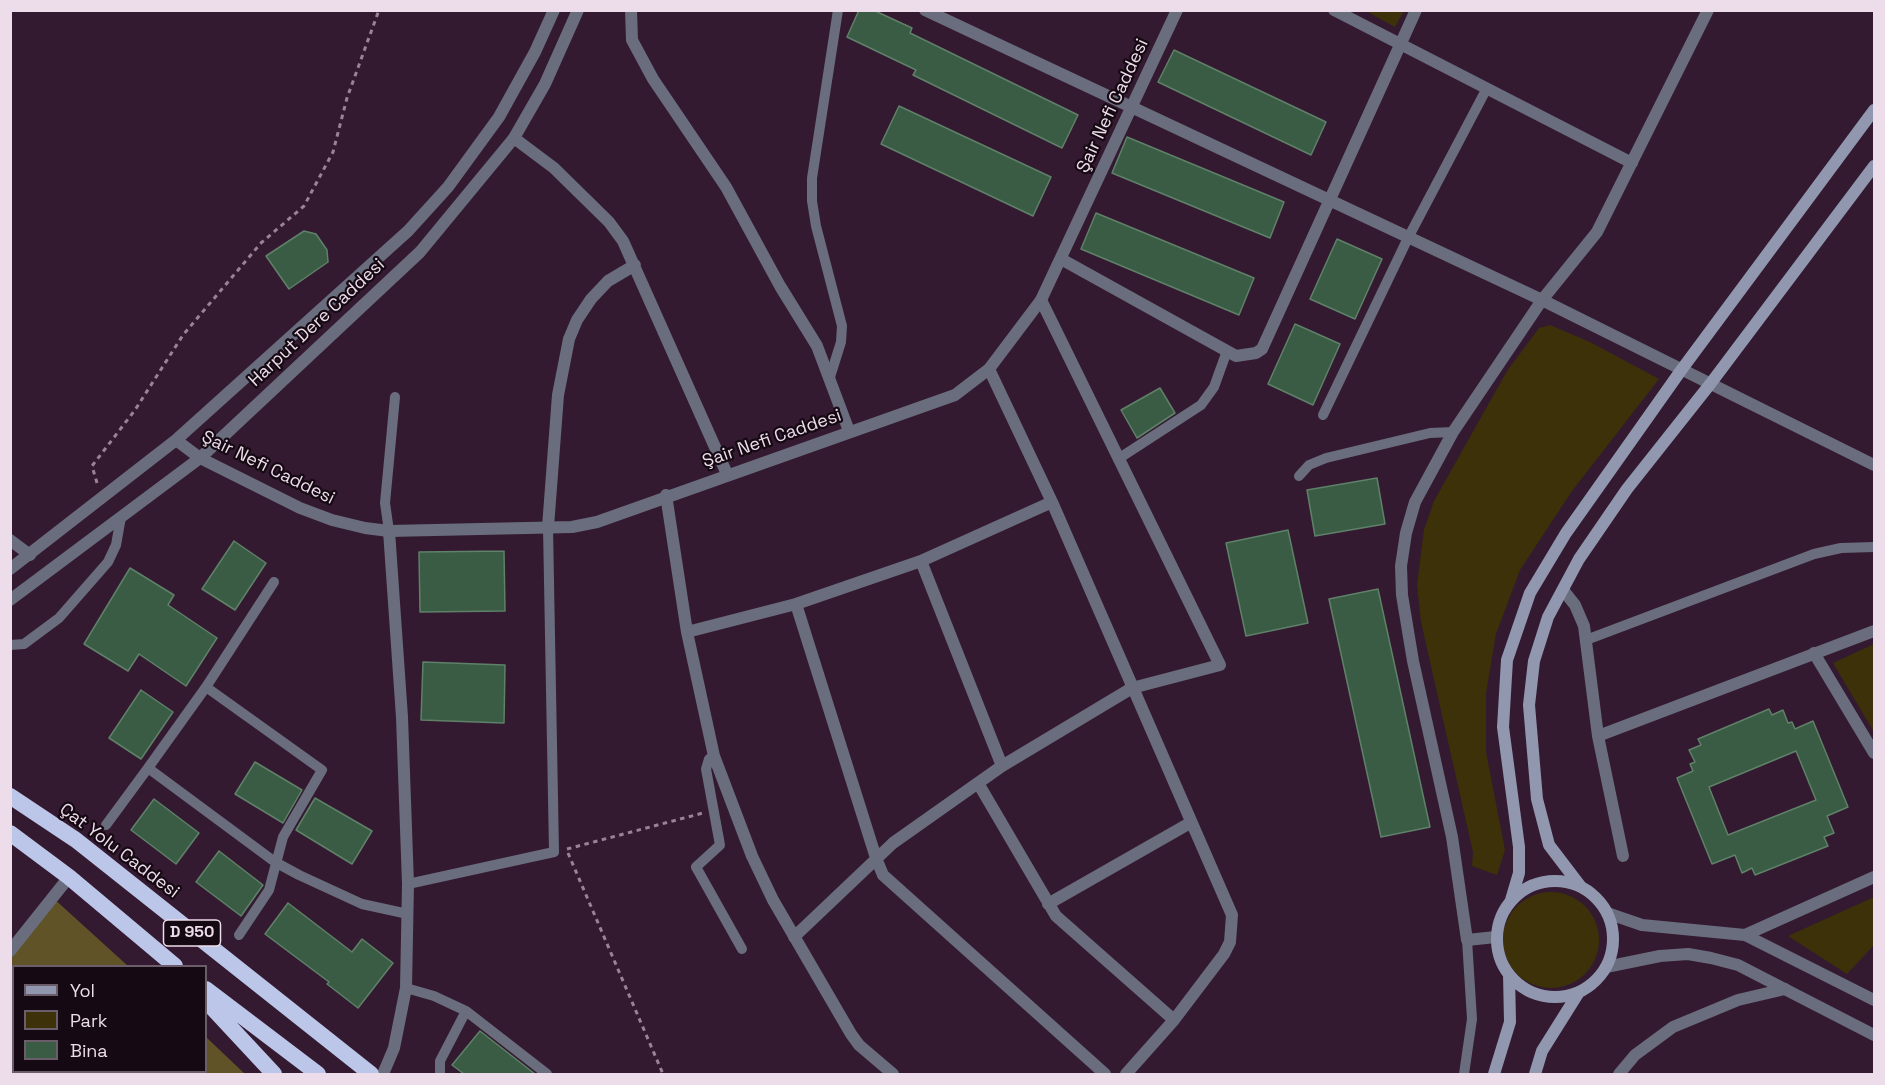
<!DOCTYPE html>
<meta charset="utf-8">
<style>
body{margin:0}
#map{position:relative;width:1885px;height:1085px;overflow:hidden;background:#341a30;font-family:"Space Grotesk",sans-serif}
canvas{display:block}
.frame{position:absolute;inset:0;border:12px solid #eddce9;pointer-events:none}
.legend{position:absolute;left:12px;top:965px;width:195px;height:108px;box-sizing:border-box;background:#150913;border:2px solid #6b5d69;margin:0;padding:8px 10px;list-style:none;font-size:18px;color:#eddce9}
.legend li{display:flex;align-items:center;gap:12px;height:30px}
.legend b{width:30px;border:2px solid #6b5d69}
</style>
<div id="map">
<canvas width="1885" height="1085"></canvas>
<div class="frame"></div>
<ul class="legend">
<li><b style="height:8px;background:#9097af"></b>Yol</li>
<li><b style="height:16px;background:#3c3108"></b>Park</li>
<li><b style="height:16px;background:#3a5b44"></b>Bina</li>
</ul>
</div>
<script>
const context = document.querySelector('canvas').getContext('2d');
context.lineJoin = 'round';
function paint(path, color) {
  context.fillStyle = color;
  context.fill(path, 'evenodd');
}
function shape(rows) {
  const path = new Path2D();
  for (const r of rows) {
    if (r.length === 3) {
      path.moveTo(r[0] + r[2], r[1]);
      path.arc(r[0], r[1], r[2], 0, 2 * Math.PI);
      continue;
    }
    path.moveTo(r[0], r[1]);
    for (let i = 2; i < r.length; i += 2) path.lineTo(r[i], r[i + 1]);
  }
  return path;
}
function trace(path, color, width, dash) {
  context.strokeStyle = color;
  context.lineWidth = width;
  context.lineCap = dash ? 'butt' : 'round';
  context.setLineDash(dash || []);
  context.stroke(path);
}
function write(font, color, halo, rows, align = 'center') {
  context.font = font + ' "Space Grotesk",sans-serif';
  context.lineWidth = 4.5;
  context.setLineDash([]);
  context.textBaseline = 'middle';
  context.strokeStyle = halo;
  context.fillStyle = color;
  for (const [text, x, y, turn = 0] of rows) {
    context.save();
    context.translate(x, y);
    context.rotate((+turn || 0) * Math.PI / 180);
    context.textAlign = isNaN(turn) ? turn : align;
    if (halo) context.strokeText(text, 0, 0);
    context.fillText(text, 0, 0);
    context.restore();
  }
}
const green = shape([
 [1366,11,1404,11,1395,27],
 [1550,325,1590,342,1659,379,1572,491,1520,570,1496,634,1486,693,1486,752,1505,850,1497,875,1472,866,1473,852,1421,622,1417,585,1424,530,1434,501,1507,371,1539,328],
 [1874,644,1874,732,1833,663],
 [1551,940,48],
 [1874,897,1874,945,1847,974,1788,936]
]);
const forest = shape([
 [52,897,128,966,14,966,14,1072,206,1072,206,1037,245,1074,11,1074,10,950]
]);
const building = shape([
 [859,10,873,10,912,28,910,33,1078,115,1062,148,913,75,916,70,847,37,859,10],
 [1174,50,1326,122,1311,155,1158,82,1174,50],
 [899,106,1051,177,1033,216,881,144,899,106],
 [1127,137,1284,202,1270,238,1112,173,1127,137],
 [1096,213,1254,278,1239,315,1081,249,1096,213],
 [304,231,316,234,327,250,328,262,289,289,266,256,304,231],
 [1337,239,1382,259,1355,319,1310,299,1337,239],
 [1295,324,1340,344,1313,405,1268,384,1295,324],
 [1160,388,1175,413,1137,438,1121,410,1160,388],
 [1377,478,1385,524,1315,536,1307,490,1377,478],
 [1288,530,1308,623,1246,636,1226,543,1288,530],
 [234,541,266,563,235,610,202,589,234,541],
 [504,551,505,611,420,612,419,552,504,551],
 [130,568,174,595,168,605,217,638,186,686,139,654,128,671,84,644,130,568],
 [1378,589,1430,827,1381,837,1329,599,1378,589],
 [423,662,505,665,504,723,421,720,423,662],
 [141,690,173,712,141,759,109,738,141,690],
 [1769,709,1772,715,1783,710,1788,723,1792,722,1795,729,1813,721,1848,807,1827,816,1834,833,1824,837,1828,846,1755,875,1752,868,1742,873,1735,855,1712,864,1677,778,1693,771,1690,764,1695,762,1689,750,1701,745,1698,739,1769,709],
 [1796,751,1816,800,1728,835,1709,787,1796,751],
 [255,762,302,790,283,823,235,794,255,762],
 [315,798,372,831,352,864,296,830,315,798],
 [154,799,199,833,176,864,131,830,154,799],
 [219,851,263,885,241,916,196,882,219,851],
 [288,903,352,952,362,939,393,963,358,1008,327,984,329,982,265,934,288,903],
 [480,1031,535,1074,464,1074,452,1065,480,1031]
]);
const path = shape([
 [97,483,92,466,135,410,183,335,261,243,304,206,333,152,347,98,379,10],
 [567,849,703,813],
 [568,853,663,1074]
]);
const service = shape([
 [830,377,841,342,842,326,816,226,812,201,812,178,838,10],
 [1323,415,1408,238,1487,88],
 [1118,459,1201,405,1214,387,1227,351],
 [1299,476,1309,465,1326,458,1430,433,1453,432],
 [389,531,385,503,395,397],
 [1586,640,1814,554,1841,548,1874,547],
 [10,645,24,644,59,618,108,562,116,545,121,517],
 [206,687,322,770,283,837,269,890,239,935],
 [714,756,709,759,706,769,720,845,696,867,742,949],
 [148,768,206,687,274,582],
 [106,825,148,768,275,862,299,875,362,904,408,914],
 [408,884,554,852,548,527],
 [406,988,434,996,466,1011,547,1074],
 [440,1074,440,1061,466,1011],
 [1464,1074,1472,1019,1467,940]
]);
const minor = shape([
 [631,10,632,40,653,79,726,187,780,286,817,346,849,431],
 [925,10,1542,300,1874,465],
 [1334,10,1632,163],
 [514,138,554,168,609,222,623,241,727,474],
 [1061,259,1236,356,1256,353,1262,349,1416,10],
 [989,369,1052,502,1232,915,1230,942,1224,954,1174,1020,1126,1074],
 [666,495,687,632,714,756,752,856,773,900,851,1034,859,1045,893,1074],
 [548,527,558,395,569,339,577,320,591,299,608,281,635,265],
 [10,540,30,555],
 [921,561,1052,502],
 [1563,590,1575,605,1584,626,1598,736,1623,856],
 [796,604,876,858,883,875,1105,1074],
 [687,632,796,604,921,561,1002,766],
 [1814,653,1874,753],
 [1598,736,1874,631],
 [978,783,1056,916,1174,1020],
 [1048,904,1190,823],
 [1745,935,1874,877],
 [794,937,893,843,1002,766,1132,688,1220,665,1041,300],
 [1496,937,1467,940,1452,837,1413,661,1402,595,1401,566,1406,533,1415,502,1453,432,1542,300,1597,232,1708,10],
 [10,951,69,877],
 [383,1074,394,1048,406,988,408,884,402,717,389,531],
 [1619,1074,1635,1055,1673,1027,1738,1000,1785,989]
]);
const tertiary = shape([
 [176,440,200,458,300,508,332,520,365,528,389,531,572,527,597,522,955,395,989,369,1041,300,1177,10],
 [10,569,176,440,408,231,448,187,499,117,535,52,554,10],
 [10,600,200,458,420,252,514,138,545,84,578,10],
 [1607,913,1642,925,1745,935,1874,1000],
 [1606,967,1660,956,1688,954,1711,958,1738,965,1874,1035]
]);
const secondary = shape([
 [1555,939,58],
 [1581,887,1549,845,1537,799,1529,705,1534,661,1548,617,1579,559,1627,489,1711,383,1874,166],
 [1511,900,1519,873,1519,847,1503,727,1507,660,1530,593,1566,533,1682,369,1874,110],
 [1494,1074,1510,1022,1509,974],
 [1535,1074,1542,1051,1579,992]
]);
const trunk = shape([
 [10,796,76,840,371,1074],
 [10,833,69,877,175,966],
 [206,989,318,1074],
 [206,1001,274,1074]
]);
const shields = [
 [192,933,57]
];
const shieldNames = [
 ["D 950",192,933]
];
const streetNames = [
 ["Şair Nefi Caddesi",1113,106,-65],
 ["Harput Dere Caddesi",317,323,-43],
 ["Şair Nefi Caddesi",772,439,-19],
 ["Şair Nefi Caddesi",268,468,26],
 ["Çat Yolu Caddesi",119,851,37]
];
paint(green, '#3c3108');
paint(forest, '#5f5327');
paint(building, '#3a5b44');
trace(building, '#5f8169', 1.5);
trace(path, '#998495', 3, [4.5, 4.5]);
trace(service, '#696d7d', 10);
trace(minor, '#696d7d', 12);
trace(tertiary, '#696d7d', 12);
trace(secondary, '#9097af', 12);
trace(trunk, '#bcc6e8', 16);
for (const [x, y, w] of shields) {
  const box = new Path2D();
  box.roundRect(x - w / 2, y - 13, w, 26, 4.5);
  context.fillStyle = '#150913';
  context.fill(box);
  trace(box, '#eddce9', 1.5);
}
write('bold 16px', '#eddce9', null, shieldNames);
write('18px', '#eddce9', '#150913', streetNames);
</script>
